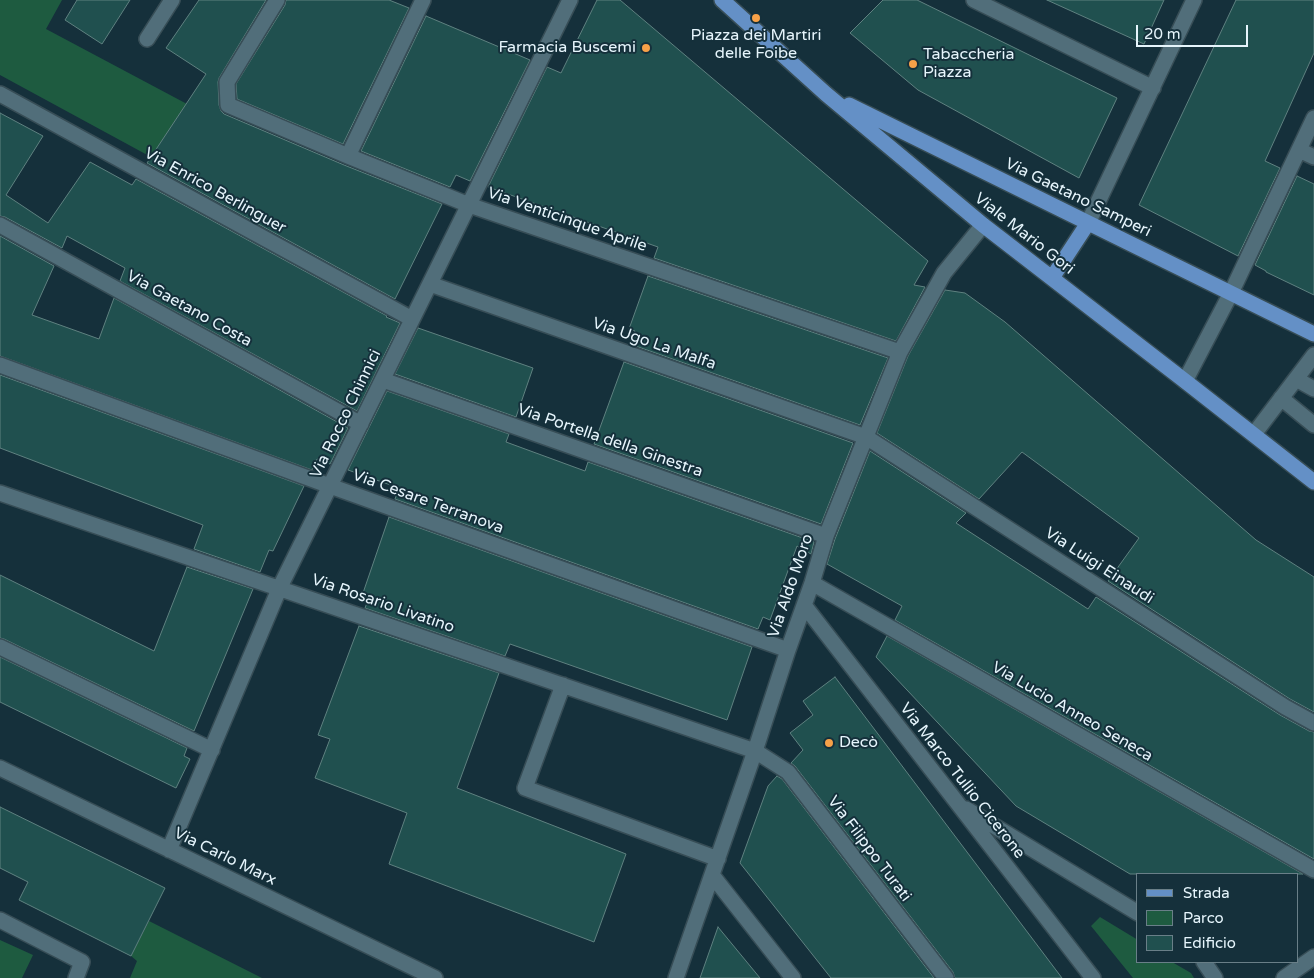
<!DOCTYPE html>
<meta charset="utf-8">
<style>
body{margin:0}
#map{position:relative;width:1314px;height:978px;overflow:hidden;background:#15303b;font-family:"Varela Round",sans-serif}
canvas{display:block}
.legend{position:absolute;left:1136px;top:873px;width:162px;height:90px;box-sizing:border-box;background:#15303b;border:1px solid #697f88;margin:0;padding:6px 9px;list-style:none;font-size:15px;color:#e6f5fc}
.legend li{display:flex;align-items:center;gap:10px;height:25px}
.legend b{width:25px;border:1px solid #697f88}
.scale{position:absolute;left:1136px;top:25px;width:112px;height:22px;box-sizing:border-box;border:2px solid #e6f5fc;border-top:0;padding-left:6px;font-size:15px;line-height:18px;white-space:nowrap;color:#e6f5fc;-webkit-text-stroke:4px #15303b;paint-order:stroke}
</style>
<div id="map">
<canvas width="1314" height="978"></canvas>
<ul class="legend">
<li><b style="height:6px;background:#6490c6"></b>Strada</li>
<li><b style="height:14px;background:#1e5b40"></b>Parco</li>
<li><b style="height:14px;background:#20504f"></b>Edificio</li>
</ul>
<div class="scale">20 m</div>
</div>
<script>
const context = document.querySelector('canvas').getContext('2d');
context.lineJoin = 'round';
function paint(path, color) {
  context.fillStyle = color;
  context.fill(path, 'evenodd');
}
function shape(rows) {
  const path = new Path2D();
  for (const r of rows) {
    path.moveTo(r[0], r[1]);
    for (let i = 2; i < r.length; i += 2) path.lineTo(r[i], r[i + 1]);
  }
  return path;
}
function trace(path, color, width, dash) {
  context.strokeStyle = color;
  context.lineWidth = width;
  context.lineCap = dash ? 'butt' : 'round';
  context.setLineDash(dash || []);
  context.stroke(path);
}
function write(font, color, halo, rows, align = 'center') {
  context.font = font + ' "Varela Round",sans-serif';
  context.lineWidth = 4;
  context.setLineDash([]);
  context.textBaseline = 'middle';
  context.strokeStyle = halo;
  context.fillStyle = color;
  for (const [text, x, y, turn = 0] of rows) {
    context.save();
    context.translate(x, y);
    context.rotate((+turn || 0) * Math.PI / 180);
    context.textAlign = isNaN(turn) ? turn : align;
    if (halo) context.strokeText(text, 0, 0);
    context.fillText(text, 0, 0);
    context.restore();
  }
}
const green = shape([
 [0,0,62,0,46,29,187,104,151,157,0,75],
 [1100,917,1138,940,1138,962,1172,962,1191,973,1194,978,1133,978,1091,926],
 [149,921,262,978,130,978,137,961,131,956],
 [0,940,33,955,22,978,0,978]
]);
const building = shape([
 [77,0,130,0,102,44,65,20,77,0],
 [199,0,266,0,219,78,218,82,219,105,221,111,224,114,344,165,442,204,395,299,147,163,206,74,166,48,199,0],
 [286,0,389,0,409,8,343,144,237,99,236,84,285,5,286,0],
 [597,0,620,0,928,261,914,285,925,287,896,341,654,258,658,247,488,187,547,67,561,73,597,0],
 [883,0,917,0,1117,98,1079,178,918,90,850,33,883,0],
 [1047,0,1164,0,1144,44,1047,0],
 [1236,0,1314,0,1314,53,1265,161,1280,168,1238,256,1139,205,1236,0],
 [426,16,530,60,470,181,456,175,450,187,361,151,426,16],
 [0,113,43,136,6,195,48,223,90,162,132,185,136,179,387,316,386,317,400,323,357,411,120,281,125,268,67,236,62,248,5,217,0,216,0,113],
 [1297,176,1314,184,1314,295,1266,272,1266,271,1255,265,1297,176],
 [0,236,54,266,32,315,99,339,114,298,348,428,330,464,317,459,312,470,0,356,0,236],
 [648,276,888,358,860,425,630,344,635,331,629,329,648,276],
 [945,290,965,293,1005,322,1256,540,1314,577,1314,712,1290,699,1108,581,1139,538,1022,452,979,499,877,433,908,356,945,290],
 [418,328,533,368,516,417,395,374,418,328],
 [624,362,853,443,821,524,594,444,624,362],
 [0,375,304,486,273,551,269,550,260,572,194,549,203,525,0,448,0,375],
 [387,391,509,434,506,442,585,471,588,462,814,542,811,554,797,546,770,620,763,617,758,629,395,499,399,488,348,470,387,391],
 [870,451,966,513,956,523,1088,609,1096,597,1280,715,1309,731,1314,732,1314,859,895,620,902,606,827,564,835,539,870,451],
 [389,517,752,647,727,720,510,644,505,656,365,608,370,595,363,593,389,517],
 [187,567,253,589,194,731,4,639,0,638,0,575,154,651,187,567],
 [359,626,499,673,457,788,626,854,594,942,389,864,407,813,315,778,330,739,318,735,359,626],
 [887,636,1303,874,1130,874,1016,806,876,657,887,636],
 [0,657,187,748,184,756,190,759,176,788,0,702,0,657],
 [835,677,1062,978,955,978,953,972,795,766,791,763,803,750,790,733,813,715,803,701,835,677],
 [777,776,782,779,934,978,831,978,740,863,768,786,777,776],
 [0,807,165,888,131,956,19,900,28,882,0,868,0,807],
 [718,927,760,978,700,978,718,927]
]);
const minor = shape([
 [277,0,227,82,228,105,348,156,469,205,900,352],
 [974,0,1153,88],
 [147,39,172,0],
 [0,94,412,319],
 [1299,150,1314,157],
 [348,156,423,0],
 [1088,223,1194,0],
 [0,225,361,424],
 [430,284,866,437,1285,707,1314,723],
 [0,365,330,486,788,650],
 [1296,379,1314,389],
 [383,380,826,536],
 [1185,381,1231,293,1314,118],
 [1281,398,1314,425],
 [1254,434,1314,355],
 [0,493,755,751,788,772,946,978],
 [812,583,1314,870],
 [804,605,1093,978],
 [0,647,212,750],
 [563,685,525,788,718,859],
 [0,768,435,978],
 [966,809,1138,913],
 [169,850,280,587,570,0],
 [712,875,793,978],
 [0,920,82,962,76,978],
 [1204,962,1215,978],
 [676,978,755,751,788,650,812,583,826,536,900,352,944,273,983,225],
 [1284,978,1314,957]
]);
const major = shape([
 [722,0,826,94,983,225,1185,381,1314,482],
 [849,105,1314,334],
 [1052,278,1088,223]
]);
const markers = [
 [756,18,5,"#f7a148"],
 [646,48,5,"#f7a148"],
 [913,64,5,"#f7a148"],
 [829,743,5,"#f7a148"]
];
const poiNames = [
 ["Piazza dei Martiri",756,36,"center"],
 ["delle Foibe",756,54,"center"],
 ["Farmacia Buscemi",636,48,"right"],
 ["Tabaccheria",923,55],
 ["Piazza",923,73],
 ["Decò",839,743]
];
const streetNames = [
 ["Via Enrico Berlinguer",215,191,29],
 ["Via Gaetano Samperi",1078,198,26],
 ["Via Venticinque Aprile",567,220,19],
 ["Viale Mario Gori",1024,234,38],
 ["Via Gaetano Costa",189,309,29],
 ["Via Ugo La Malfa",654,344,19],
 ["Via Rocco Chinnici",346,414,-64],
 ["Via Portella della Ginestra",610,441,19],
 ["Via Cesare Terranova",428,502,20],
 ["Via Luigi Einaudi",1099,566,33],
 ["Via Aldo Moro",791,586,-71],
 ["Via Rosario Livatino",383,604,19],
 ["Via Lucio Anneo Seneca",1072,712,30],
 ["Via Marco Tullio Cicerone",962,781,52],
 ["Via Filippo Turati",869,849,53],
 ["Via Carlo Marx",225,857,26]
];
paint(green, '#1e5b40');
paint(building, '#20504f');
trace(building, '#5f8180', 1);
trace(minor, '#374d56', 18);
trace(major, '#374d56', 18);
trace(minor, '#516e7a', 15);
trace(major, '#6490c6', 15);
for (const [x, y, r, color] of markers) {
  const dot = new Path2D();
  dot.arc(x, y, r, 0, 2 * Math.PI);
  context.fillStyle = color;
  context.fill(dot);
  trace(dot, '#15303b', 2);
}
write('16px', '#e6f5fc', '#15303b', poiNames, 'left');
write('16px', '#e6f5fc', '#15303b', streetNames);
</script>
